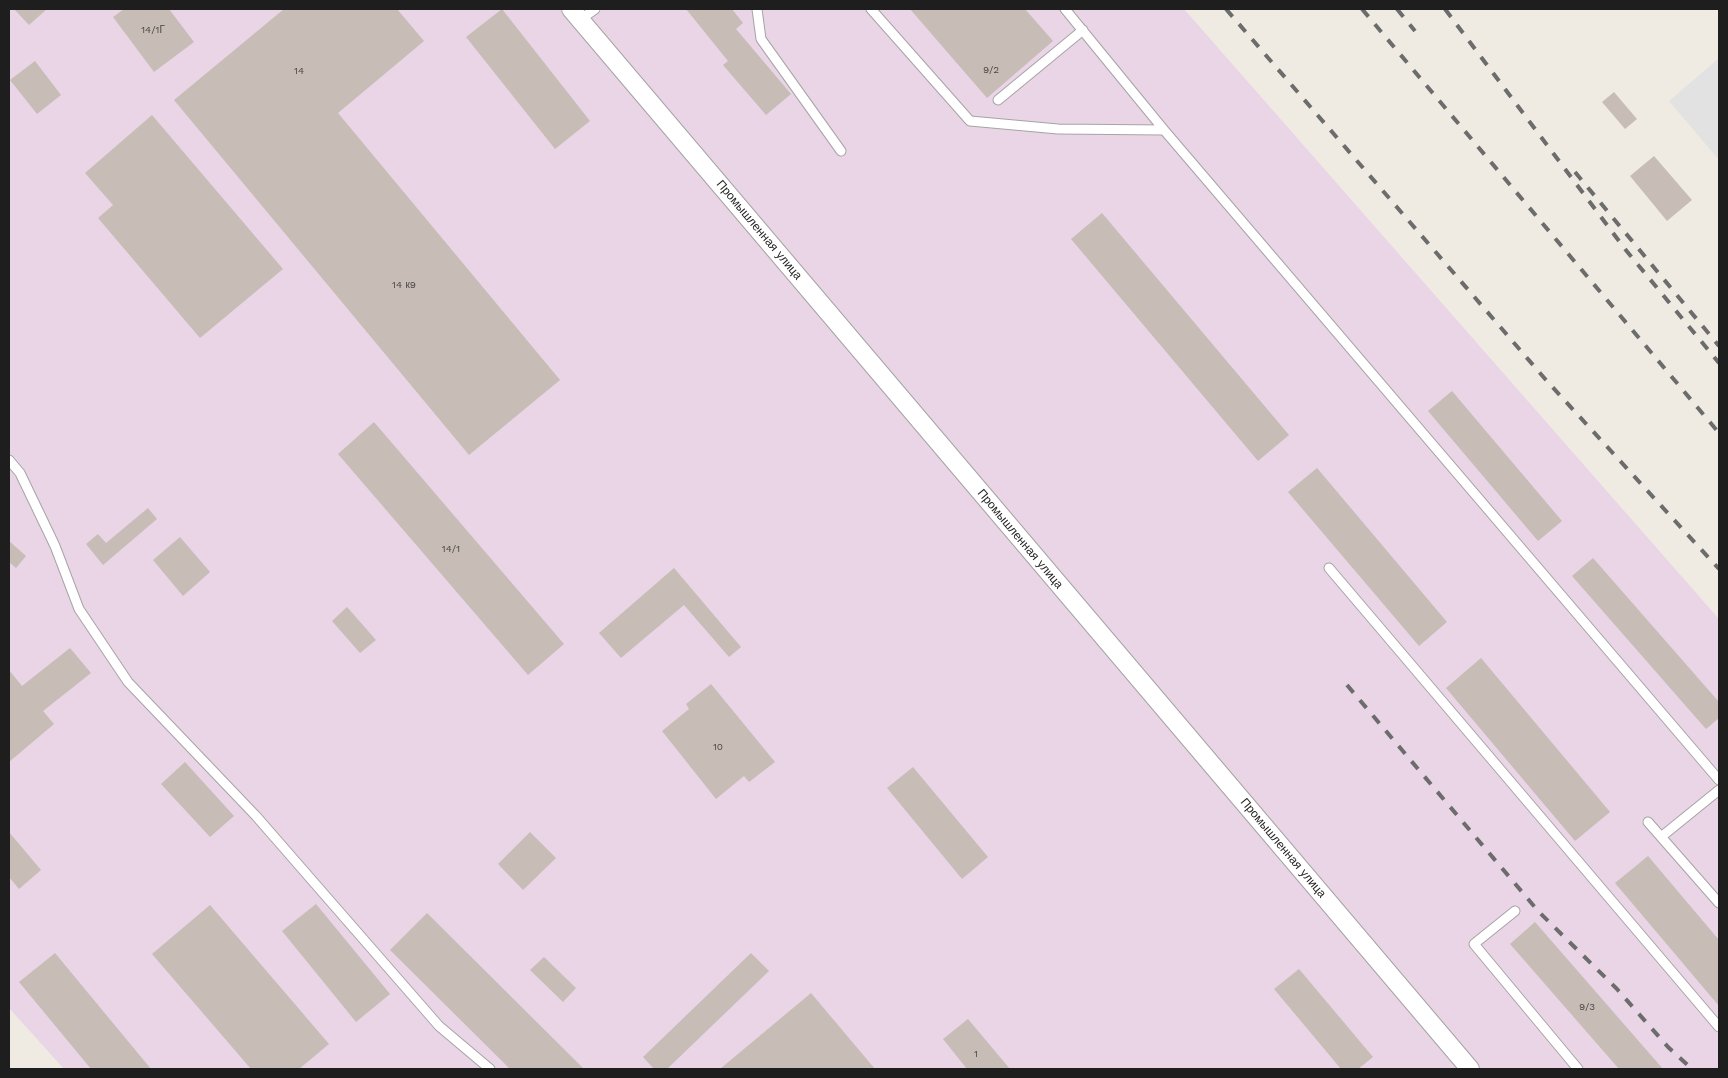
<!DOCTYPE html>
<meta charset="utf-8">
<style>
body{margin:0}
#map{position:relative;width:1728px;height:1078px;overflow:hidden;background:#efebe3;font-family:"Work Sans",sans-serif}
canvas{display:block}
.frame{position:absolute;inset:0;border:10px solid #1e1e1e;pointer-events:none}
</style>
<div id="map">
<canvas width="1728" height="1078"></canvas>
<div class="frame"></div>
</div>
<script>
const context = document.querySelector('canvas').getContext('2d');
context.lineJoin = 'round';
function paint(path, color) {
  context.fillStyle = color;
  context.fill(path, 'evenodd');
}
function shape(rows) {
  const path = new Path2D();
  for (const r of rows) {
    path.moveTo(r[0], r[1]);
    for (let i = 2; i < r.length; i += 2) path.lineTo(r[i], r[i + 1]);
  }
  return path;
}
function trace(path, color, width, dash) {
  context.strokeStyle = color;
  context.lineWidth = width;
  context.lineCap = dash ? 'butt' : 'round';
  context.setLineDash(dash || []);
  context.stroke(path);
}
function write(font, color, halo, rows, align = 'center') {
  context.font = font + ' "Work Sans",sans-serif';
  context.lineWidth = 4.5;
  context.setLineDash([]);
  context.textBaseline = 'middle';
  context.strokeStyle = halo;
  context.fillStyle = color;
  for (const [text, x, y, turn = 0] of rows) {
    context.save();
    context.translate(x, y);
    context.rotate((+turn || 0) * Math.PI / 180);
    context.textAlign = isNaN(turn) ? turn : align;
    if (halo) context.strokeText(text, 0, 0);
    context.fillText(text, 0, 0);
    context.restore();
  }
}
const industrial = shape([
 [9,9,1184,9,1719,619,1719,1069,64,1069,9,1008]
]);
const parking = shape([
 [1719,58,1719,160,1669,101]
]);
const building = shape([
 [14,9,47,9,29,25],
 [124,9,169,9,194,42,154,72,113,17],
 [284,9,397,9,424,41,338,113,560,380,469,455,174,100],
 [502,9,590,121,555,149,466,37],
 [686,9,732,9,743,23,736,29,791,94,766,115,723,65,728,61],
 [910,9,1025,9,1053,41,987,98],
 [35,61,61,95,37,114,10,80],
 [1614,92,1637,119,1625,129,1602,102],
 [152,115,283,269,200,338,98,218,113,205,85,173],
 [1654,156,1692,200,1667,221,1630,176],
 [1102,213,1289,435,1258,461,1071,239],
 [1452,391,1562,521,1538,541,1428,411],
 [374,422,564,644,528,675,338,454],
 [1317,468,1447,622,1419,646,1288,492],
 [148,508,157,519,103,565,86,544,98,534,106,543],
 [180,537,210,572,183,596,153,560],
 [9,541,26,556,16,568,9,562],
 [1593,558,1719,702,1719,718,1706,729,1572,576],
 [674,568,741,647,729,657,684,605,621,658,599,633],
 [347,607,376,640,360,653,332,621],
 [70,648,91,673,43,711,54,724,9,762,9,670,22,686],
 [1481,658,1610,812,1575,841,1446,688],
 [711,684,775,762,749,782,744,776,716,799,662,731,689,709,686,704],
 [185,762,234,816,210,837,161,784],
 [913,767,988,857,962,879,887,788],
 [9,832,41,870,19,889,9,877],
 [530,832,556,858,523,890,498,864],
 [1648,856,1719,940,1719,1006,1615,883],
 [316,904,390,994,356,1022,282,931],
 [210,905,329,1044,299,1069,251,1069,152,954],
 [427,913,584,1069,510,1069,390,950],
 [1535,922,1663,1069,1619,1069,1510,944],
 [55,953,151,1069,91,1069,19,982],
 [751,953,769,971,667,1069,654,1069,643,1057],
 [544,957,576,988,563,1002,530,970],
 [1299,969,1373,1057,1358,1069,1341,1069,1274,989],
 [811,993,875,1069,720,1069],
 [968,1019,1010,1069,967,1069,943,1039]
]);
const lane = shape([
 [757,9,761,39,841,151],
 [871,9,970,121,1058,129,1164,130],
 [1065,9,1164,130,1719,780],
 [580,20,595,9],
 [998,100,1083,30],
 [9,460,20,473,55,546,79,609,128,682,256,816,439,1026,490,1069],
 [1329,568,1719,1027],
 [1648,822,1719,903],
 [1661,837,1719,790],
 [1515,911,1474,944,1578,1069]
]);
const street = shape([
 [571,9,1470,1069]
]);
const rail = shape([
 [1226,9,1546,380,1719,569],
 [1362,9,1719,433],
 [1397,9,1415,31],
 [1445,9,1625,249,1719,363],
 [1575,172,1719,346],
 [1347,685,1539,912,1617,989,1668,1047,1692,1069]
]);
const numberNames = [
 ["14/1Г",153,30],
 ["9/2",991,70],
 ["14",299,71],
 ["14 к9",404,285],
 ["14/1",451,549],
 ["10",718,747],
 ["9/3",1587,1007],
 ["1",976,1054]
];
const streetNames = [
 ["Промышленная улица",759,230,50],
 ["Промышленная улица",1020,539,50],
 ["Промышленная улица",1283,848,50]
];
paint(industrial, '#e9d5e5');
paint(parking, '#e2e2e2');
paint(building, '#c7bdb6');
trace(lane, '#a5a5a5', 11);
trace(street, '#a5a5a5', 20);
trace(lane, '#fff', 9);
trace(street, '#fff', 18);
trace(rail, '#6c6c6c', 4, [10, 10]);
write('10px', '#484644', null, numberNames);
write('12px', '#1e1e1e', '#fff', streetNames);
</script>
